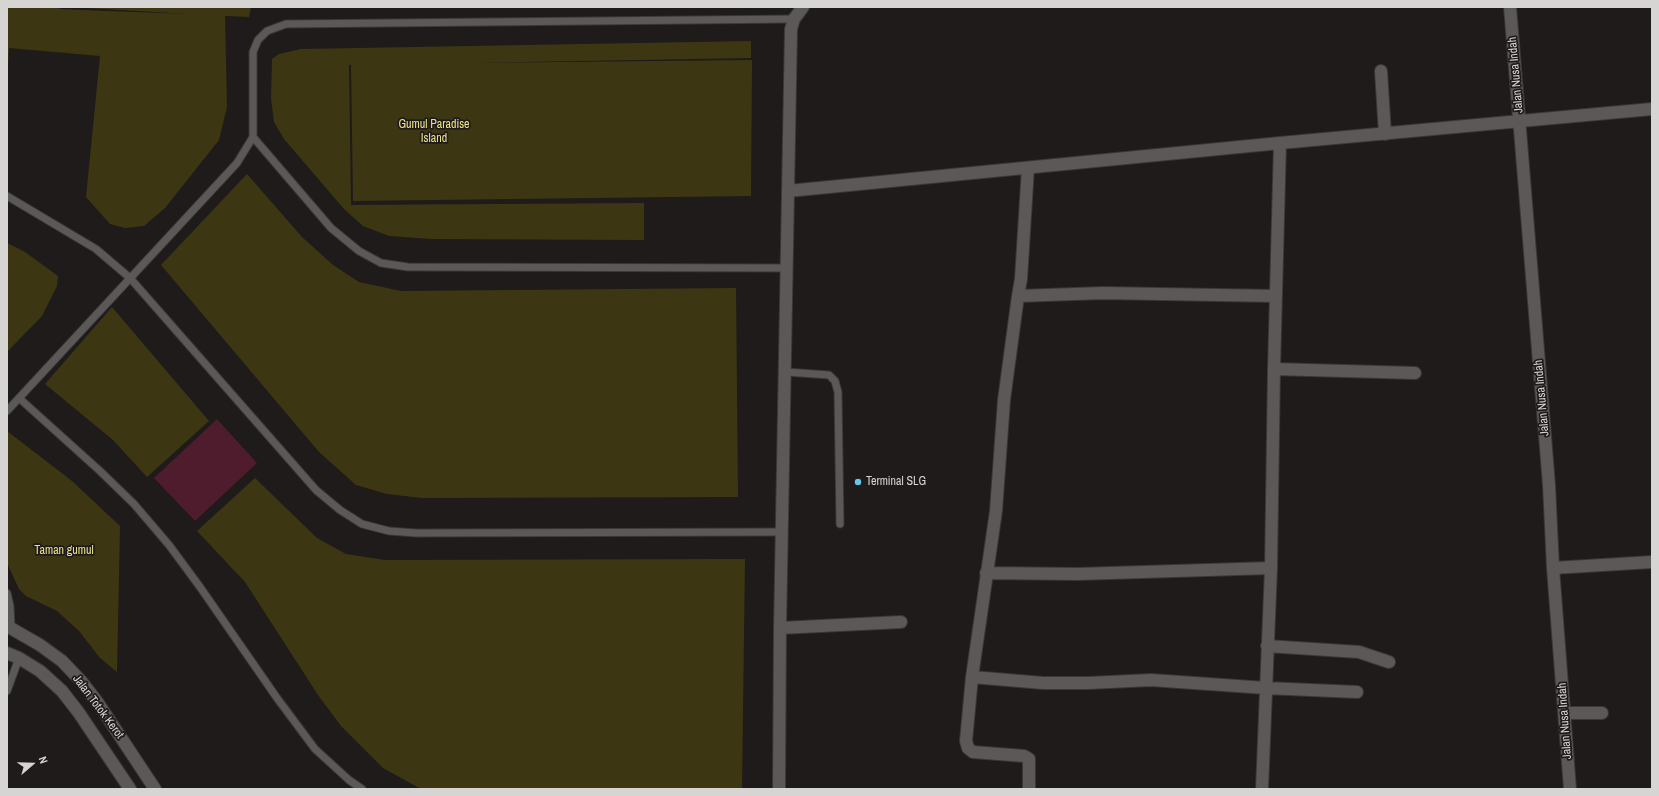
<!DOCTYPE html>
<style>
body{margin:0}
#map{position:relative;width:1659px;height:796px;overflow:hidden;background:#1e1b1a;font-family:"Archivo Narrow",sans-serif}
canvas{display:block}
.frame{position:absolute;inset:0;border:8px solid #d7d5d4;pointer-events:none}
.north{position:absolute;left:12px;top:744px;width:40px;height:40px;-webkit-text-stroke:3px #1e1b1a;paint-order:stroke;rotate:70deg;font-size:11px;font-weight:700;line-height:16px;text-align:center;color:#d7d5d4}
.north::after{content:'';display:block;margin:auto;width:14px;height:18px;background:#d7d5d4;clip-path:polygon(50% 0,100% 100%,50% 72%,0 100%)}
</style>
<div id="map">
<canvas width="1659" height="796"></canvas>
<div class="frame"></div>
<div class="north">N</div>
</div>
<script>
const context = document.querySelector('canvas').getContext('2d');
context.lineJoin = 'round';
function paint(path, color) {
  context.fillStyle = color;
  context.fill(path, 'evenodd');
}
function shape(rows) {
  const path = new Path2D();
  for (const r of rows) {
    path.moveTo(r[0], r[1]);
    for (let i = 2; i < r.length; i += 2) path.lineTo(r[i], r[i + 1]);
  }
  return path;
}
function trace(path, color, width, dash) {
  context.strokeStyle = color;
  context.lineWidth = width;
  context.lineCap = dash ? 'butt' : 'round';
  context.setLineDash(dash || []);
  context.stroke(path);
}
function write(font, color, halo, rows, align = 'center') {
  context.font = font + ' "Archivo Narrow",sans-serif';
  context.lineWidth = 3.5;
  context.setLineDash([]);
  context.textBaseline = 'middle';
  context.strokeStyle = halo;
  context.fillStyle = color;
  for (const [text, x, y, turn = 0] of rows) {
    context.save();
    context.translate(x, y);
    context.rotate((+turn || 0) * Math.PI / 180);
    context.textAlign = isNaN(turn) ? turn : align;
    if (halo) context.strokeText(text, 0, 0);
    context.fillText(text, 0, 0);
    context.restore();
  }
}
const green = shape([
 [7,7,58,7,60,9,106,11,190,14,69,7,251,7,249,17,225,16,227,107,219,140,165,208,144,226,125,228,110,224,86,197,100,56,9,48,7,84],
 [751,41,751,58,466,63,752,60,751,196,353,201,351,65,349,65,351,205,644,203,644,240,431,239,389,236,363,226,344,209,284,139,274,122,271,98,272,59,279,54,301,49],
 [247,174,302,237,333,265,359,282,401,291,736,288,738,497,422,498,387,494,356,485,319,452,161,265],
 [7,243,25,252,58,276,57,286,42,316,7,352],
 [112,307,209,421,147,477,113,440,45,384],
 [7,431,72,481,120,526,117,672,100,658,79,631,57,611,26,596,19,589,7,563],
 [255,478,317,538,346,554,385,560,745,559,742,789,421,789,383,768,341,726,318,695,245,582,197,531]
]);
const building = shape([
 [217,419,257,463,195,521,154,478]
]);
const service = shape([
 [253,137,331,228,359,251,381,263,408,267,787,268],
 [7,196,96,249,130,278,316,490,340,510,362,524,389,531,416,533,782,532],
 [786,372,829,375,835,381,838,392,840,524],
 [19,398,100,471,134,504,169,545,200,587,277,698,315,749,349,780,362,789],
 [7,411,237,163,253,137,253,52,258,40,267,31,286,24,794,19],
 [7,593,10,606,11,627],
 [7,691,19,658]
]);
const minor = shape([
 [1510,7,1549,485,1553,568,1570,789],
 [1381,71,1385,134],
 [1028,168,1021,279,1018,296,1103,293,1276,296],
 [788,191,1280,143,1652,109],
 [1018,296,1004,400,996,511,972,677,966,741,968,748,973,752,1024,756,1029,759,1029,789],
 [1274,369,1415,373],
 [1553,568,1652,562],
 [986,573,1078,574,1271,568],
 [780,628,901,622],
 [1267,646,1359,652,1389,662],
 [972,677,1043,683,1088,683,1151,680,1266,688,1357,692],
 [1565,713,1602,713],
 [779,789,780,628,791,29,794,19,803,7],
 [1262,789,1271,568,1274,369,1280,143]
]);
const secondary = shape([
 [7,626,40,645,62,661,81,681,98,703,155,789],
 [7,653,19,658,40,671,62,691,79,713,130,789]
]);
const markers = [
 [858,482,4,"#64c5ee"]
];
const streetNames = [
 ["Jalan Nusa Indah",1516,75,-95],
 ["Jalan Nusa Indah",1542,398,-95],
 ["Jalan Totok Kerot",98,707,53],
 ["Jalan Nusa Indah",1565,721,-94]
];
const parkNames = [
 ["Gumul Paradise",434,125],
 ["Island",434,139],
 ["Taman gumul",64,551]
];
const poiNames = [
 ["Terminal SLG",866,482]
];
paint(green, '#3c3712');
paint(building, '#4e1c2d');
trace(service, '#3a3837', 9);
trace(minor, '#3a3837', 14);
trace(secondary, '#3a3837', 14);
trace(service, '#5c5857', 7);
trace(minor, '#5c5857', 12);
trace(secondary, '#5c5857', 12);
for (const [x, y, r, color] of markers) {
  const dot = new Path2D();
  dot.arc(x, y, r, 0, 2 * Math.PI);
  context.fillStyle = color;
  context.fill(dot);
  trace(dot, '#1e1b1a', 1.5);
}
write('12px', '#d7d5d4', '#1e1b1a', streetNames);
write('12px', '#ede28c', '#1e1b1a', parkNames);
write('12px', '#d7d5d4', '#1e1b1a', poiNames, 'left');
</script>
